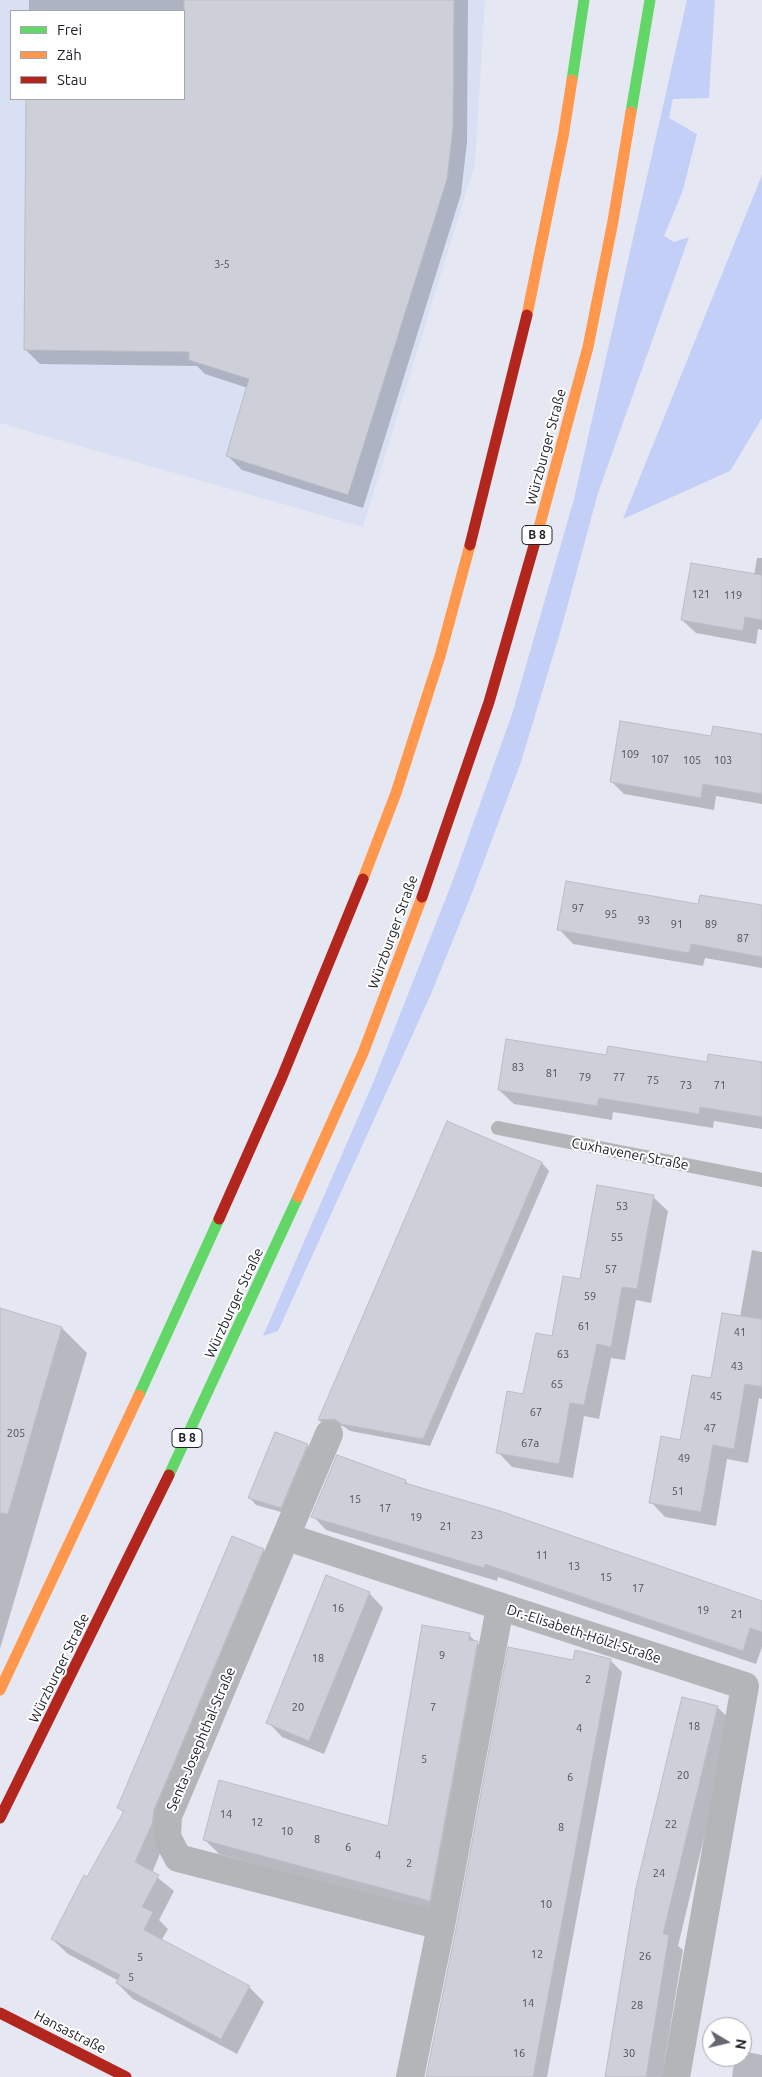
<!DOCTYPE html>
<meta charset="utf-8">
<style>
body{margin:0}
#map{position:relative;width:762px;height:2077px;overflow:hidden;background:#e5e8f2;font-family:Ubuntu,sans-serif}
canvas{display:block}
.legend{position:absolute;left:10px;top:10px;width:175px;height:90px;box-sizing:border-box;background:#fff;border:1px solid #a6a7aa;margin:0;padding:6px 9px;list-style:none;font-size:15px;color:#21232a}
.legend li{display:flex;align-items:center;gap:10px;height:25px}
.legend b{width:25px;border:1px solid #a6a7aa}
.north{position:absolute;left:702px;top:2017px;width:50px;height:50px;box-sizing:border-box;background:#fff;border:1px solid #a6a7aa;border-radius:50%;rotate:99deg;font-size:14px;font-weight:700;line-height:20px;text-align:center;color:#21232a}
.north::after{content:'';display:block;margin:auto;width:18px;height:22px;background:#666870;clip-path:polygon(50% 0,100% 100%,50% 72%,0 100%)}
</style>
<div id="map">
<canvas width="762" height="2077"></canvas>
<ul class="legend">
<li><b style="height:6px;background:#63d668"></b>Frei</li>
<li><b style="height:6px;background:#ff974d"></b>Zäh</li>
<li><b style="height:6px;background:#b3261e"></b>Stau</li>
</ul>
<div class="north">N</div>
</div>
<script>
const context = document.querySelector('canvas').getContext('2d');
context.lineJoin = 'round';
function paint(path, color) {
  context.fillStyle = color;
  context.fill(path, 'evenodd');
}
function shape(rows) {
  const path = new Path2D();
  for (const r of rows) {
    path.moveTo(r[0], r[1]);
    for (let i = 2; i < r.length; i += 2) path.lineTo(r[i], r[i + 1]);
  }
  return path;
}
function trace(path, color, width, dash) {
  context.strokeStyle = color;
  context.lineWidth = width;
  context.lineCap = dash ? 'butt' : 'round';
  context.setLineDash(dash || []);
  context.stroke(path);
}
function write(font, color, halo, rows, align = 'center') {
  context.font = font + ' Ubuntu,sans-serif';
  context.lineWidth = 4;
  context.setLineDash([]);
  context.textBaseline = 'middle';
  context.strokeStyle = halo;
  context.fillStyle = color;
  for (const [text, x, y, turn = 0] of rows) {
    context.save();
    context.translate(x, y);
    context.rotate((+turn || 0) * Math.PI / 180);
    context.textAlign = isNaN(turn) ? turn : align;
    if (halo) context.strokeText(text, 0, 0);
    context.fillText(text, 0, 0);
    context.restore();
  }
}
const built = shape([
 [0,0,485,0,475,164,363,527,0,423],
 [11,11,184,11,184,99,11,99]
]);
const green = shape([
 [687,0,715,0,709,98,673,99,669,118,697,134,683,190,664,236,674,242,689,237,598,493,562,626,521,762,472,893,431,994,278,1331,263,1336,373,1083,453,880,512,714,574,499],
 [762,175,762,418,730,471,623,519]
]);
const shadow = shape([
 [29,0,468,0,467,142,461,194,363,508,242,470,228,456,248,388,205,374,197,366,40,364,25,349,28,99,184,99,184,11,29,11],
 [757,558,762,558,762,630,758,629,756,644,696,633,682,620,754,575],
 [762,735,762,804,716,796,714,810,624,794,611,781,712,738],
 [699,905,762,906,762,968,705,958,703,966,573,944,559,929],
 [607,1057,708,1064,762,1064,762,1129,714,1121,713,1128,613,1112,612,1120,514,1104,499,1090],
 [448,1123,542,1163,549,1171,430,1446,350,1431,343,1426,326,1427,319,1420],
 [653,1197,668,1211,651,1303,636,1300,625,1360,611,1358,599,1419,584,1416,573,1478,512,1467,498,1452,553,1337],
 [752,1250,762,1252,762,1399,759,1398,748,1463,727,1459,716,1526,665,1517,651,1502,740,1317],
 [0,1310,62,1328,87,1353,0,1649],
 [307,1445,314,1453,288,1514,256,1505,249,1497],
 [405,1481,411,1486,762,1602,762,1647,756,1664,498,1577,497,1581,326,1530,313,1516],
 [263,1550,278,1565,152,1873,174,1891,159,1920,168,1929,161,1941,249,1987,264,2002,237,2054,133,1999,117,1983,119,1981,68,1954,52,1939,125,1814,119,1808],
 [369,1593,383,1608,324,1754,282,1737,268,1722],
 [469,1635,492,1657,444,1915,219,1854,205,1840,389,1828],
 [610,1660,622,1672,547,2077,458,2077,574,1661],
 [717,1707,732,1721,678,1946,683,1950,662,2077,607,2077],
 [742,2051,762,2055,762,2077,732,2077,735,2057,742,2057]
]);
const building = shape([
 [184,0,454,0,453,127,447,179,348,495,226,456,249,379,189,360,189,352,24,350,26,99,184,99,184,0],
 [691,563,762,575,762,620,745,617,743,631,681,620,691,563],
 [620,721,711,736,713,726,762,734,762,794,703,784,701,798,610,782,620,721],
 [566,881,698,904,700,895,762,905,762,957,691,944,689,953,557,930,566,881],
 [506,1039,606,1055,608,1046,707,1062,708,1054,762,1062,762,1117,700,1107,699,1114,599,1098,597,1106,498,1090,506,1039],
 [447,1121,542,1162,436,1410,423,1439,341,1424,335,1419,318,1420,447,1121],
 [597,1185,654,1195,637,1289,622,1287,611,1347,597,1344,584,1405,570,1403,559,1464,496,1453,507,1391,523,1394,536,1333,552,1336,563,1276,580,1279,597,1185],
 [0,1308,62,1327,8,1514,0,1513,0,1308],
 [722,1313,762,1319,762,1387,745,1384,734,1449,713,1445,701,1512,649,1503,661,1436,680,1440,692,1375,711,1378,722,1313],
 [275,1432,308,1444,281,1508,248,1498,275,1432],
 [337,1455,406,1480,405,1483,500,1511,762,1601,762,1632,750,1628,743,1651,485,1564,484,1568,311,1517,337,1455],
 [232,1536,264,1549,154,1810,152,1824,135,1862,159,1875,142,1907,153,1912,144,1930,250,1986,221,2039,116,1983,120,1975,51,1939,84,1875,87,1877,124,1811,117,1808,232,1536],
 [326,1575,370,1592,309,1741,266,1723,326,1575],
 [422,1625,470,1633,469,1640,478,1641,430,1901,203,1840,219,1780,388,1826,422,1625],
 [508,1647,573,1660,575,1650,611,1659,533,2077,426,2077,456,1929,508,1647],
 [682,1697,718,1706,663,1934,669,1935,646,2077,605,2077,636,1888,682,1697]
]);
const lane = shape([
 [498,1128,762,1180]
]);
const street = shape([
 [329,1434,168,1816,167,1837,178,1858,441,1926],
 [287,1537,745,1686,676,2077],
 [410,2077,441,1926,500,1607]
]);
const fast = shape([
 [572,80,584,0],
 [631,112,650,0],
 [139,1395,219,1219],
 [169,1475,298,1197]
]);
const slow = shape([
 [527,315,563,137,572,80],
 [537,535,588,347,613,221,631,112],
 [363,879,396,793,440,656,470,545],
 [298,1197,363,1053,422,897],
 [0,1690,139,1395]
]);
const jam = shape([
 [470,545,527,315],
 [422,897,489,702,537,535],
 [219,1219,282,1077,363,879],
 [0,1818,169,1475],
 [0,2013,126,2077]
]);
const numberNames = [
 ["3-5",222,264],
 ["121",701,594],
 ["119",733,595],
 ["109",630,754],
 ["107",660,759],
 ["105",692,760],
 ["103",723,760],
 ["97",578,908],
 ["95",611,914],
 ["93",644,920],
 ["91",677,924],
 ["89",711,924],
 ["87",743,938],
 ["83",518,1067],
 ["81",552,1073],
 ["79",585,1077],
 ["77",619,1077],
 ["75",653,1080],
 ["73",686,1085],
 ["71",720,1085],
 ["53",622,1206],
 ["55",617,1237],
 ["57",611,1269],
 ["59",590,1296],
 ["61",584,1326],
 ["41",740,1332],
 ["63",563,1354],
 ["43",737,1366],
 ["65",557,1384],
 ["45",716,1396],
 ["67",536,1412],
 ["47",710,1428],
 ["205",16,1433],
 ["67a",530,1443],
 ["49",684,1458],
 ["51",678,1491],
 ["15",355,1499],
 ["17",385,1508],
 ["19",416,1517],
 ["21",446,1526],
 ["23",477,1535],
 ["11",542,1555],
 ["13",574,1566],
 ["15",606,1577],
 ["17",638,1588],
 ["16",338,1608],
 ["19",703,1610],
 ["21",737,1614],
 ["9",442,1655],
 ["18",318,1658],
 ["2",588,1679],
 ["20",298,1707],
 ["7",433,1707],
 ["18",694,1726],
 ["4",579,1728],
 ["5",424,1759],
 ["20",683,1775],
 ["6",570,1777],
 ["14",226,1814],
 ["12",257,1822],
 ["22",671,1824],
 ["8",561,1827],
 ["10",287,1831],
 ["8",317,1839],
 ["6",348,1847],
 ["4",378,1855],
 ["2",409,1863],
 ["24",659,1873],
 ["10",546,1904],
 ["12",537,1954],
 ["26",645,1956],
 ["5",140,1957],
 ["5",131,1977],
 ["14",528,2003],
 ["28",637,2005],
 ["16",519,2053],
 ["30",629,2053]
];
const shields = [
 [537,535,30],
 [187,1438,30]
];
const shieldNames = [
 ["B 8",537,535],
 ["B 8",187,1438]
];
const streetNames = [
 ["Würzburger Straße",546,447,-75],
 ["Würzburger Straße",393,932,-70],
 ["Cuxhavener Straße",630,1154,11],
 ["Würzburger Straße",234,1303,-65],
 ["Dr.-Elisabeth-Hölzl-Straße",584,1634,18],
 ["Würzburger Straße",59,1668,-64],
 ["Senta-Josephthal-Straße",201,1739,-67],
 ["Hansastraße",70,2032,27]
];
paint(built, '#d9e0f3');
paint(green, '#c3cff6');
paint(shadow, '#0003');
paint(building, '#cdd0d8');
trace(building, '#babdc4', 1);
trace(lane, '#b4b5b8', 14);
trace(street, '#b4b5b8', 28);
trace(fast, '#63d668', 11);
trace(slow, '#ff974d', 11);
trace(jam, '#b3261e', 11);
write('11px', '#4e5057', null, numberNames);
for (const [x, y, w] of shields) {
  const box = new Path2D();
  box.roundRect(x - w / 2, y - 9.5, w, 19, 4);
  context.fillStyle = '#fff';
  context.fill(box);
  trace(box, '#21232a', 1);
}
write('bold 12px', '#21232a', null, shieldNames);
write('14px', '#21232a', '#fff', streetNames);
</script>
